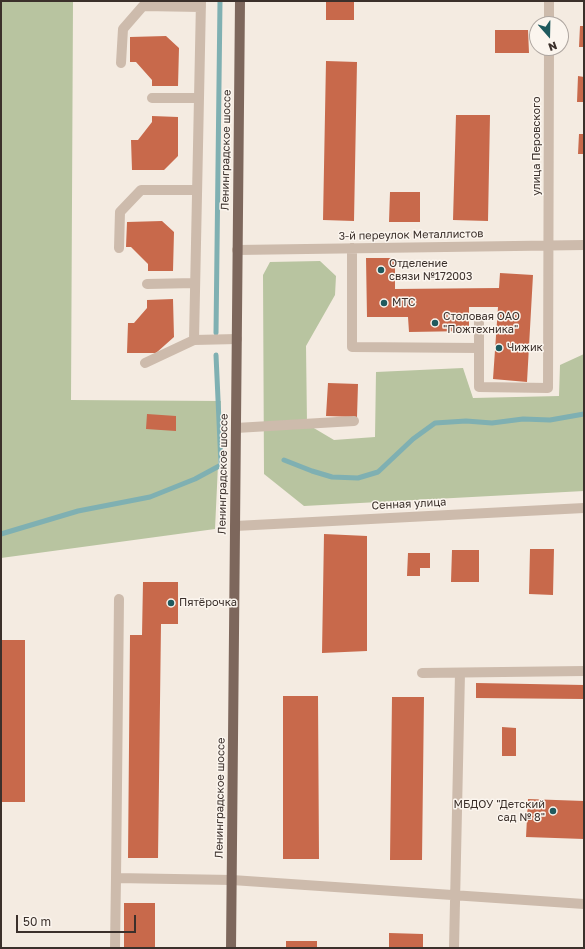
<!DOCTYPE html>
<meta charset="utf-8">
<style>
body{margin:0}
#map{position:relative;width:585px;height:949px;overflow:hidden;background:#f4ebe1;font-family:"Golos Text",sans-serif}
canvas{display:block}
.frame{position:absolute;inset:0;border:2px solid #3b302b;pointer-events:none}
.north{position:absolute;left:529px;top:16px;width:40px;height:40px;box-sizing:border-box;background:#fbf5ee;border:1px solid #aea6a0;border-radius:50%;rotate:160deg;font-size:11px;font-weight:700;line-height:16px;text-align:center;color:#3b302b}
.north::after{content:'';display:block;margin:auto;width:14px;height:18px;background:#1f5a5e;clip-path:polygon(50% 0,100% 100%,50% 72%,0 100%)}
.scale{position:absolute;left:16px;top:915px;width:120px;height:18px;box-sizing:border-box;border:2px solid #3b302b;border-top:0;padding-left:5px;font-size:12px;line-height:14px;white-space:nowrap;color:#3b302b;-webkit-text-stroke:3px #fbf5ee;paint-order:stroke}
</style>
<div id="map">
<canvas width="585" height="949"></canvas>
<div class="frame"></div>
<div class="north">N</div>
<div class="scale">50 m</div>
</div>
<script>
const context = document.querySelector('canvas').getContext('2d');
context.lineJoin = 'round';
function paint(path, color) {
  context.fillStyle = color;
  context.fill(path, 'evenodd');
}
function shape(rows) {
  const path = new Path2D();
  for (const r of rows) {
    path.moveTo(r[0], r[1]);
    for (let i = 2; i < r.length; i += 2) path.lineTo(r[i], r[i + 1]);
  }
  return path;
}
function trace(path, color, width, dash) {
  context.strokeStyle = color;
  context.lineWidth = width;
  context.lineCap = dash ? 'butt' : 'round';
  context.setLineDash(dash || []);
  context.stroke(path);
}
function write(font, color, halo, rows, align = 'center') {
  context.font = font + ' "Golos Text",sans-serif';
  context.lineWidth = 3;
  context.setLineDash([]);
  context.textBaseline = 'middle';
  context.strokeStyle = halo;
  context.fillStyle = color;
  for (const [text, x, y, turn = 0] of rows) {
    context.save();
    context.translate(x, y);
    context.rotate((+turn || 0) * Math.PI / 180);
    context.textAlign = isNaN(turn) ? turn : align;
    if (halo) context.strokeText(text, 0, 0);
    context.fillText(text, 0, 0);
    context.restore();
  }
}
const green = shape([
 [1,1,73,1,71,400,221,401,215,529,1,558],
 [320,261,336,276,335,295,306,346,307,424,334,440,375,437,376,372,463,368,473,398,559,396,560,365,584,354,584,491,304,506,264,474,263,275,270,262]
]);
const stream = shape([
 [216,333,220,1],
 [284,460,312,471,332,477,358,478,378,472,413,439,435,423,466,421,492,423,523,419,550,420,584,414],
 [1,534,78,511,150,497,195,479,221,465,216,355]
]);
const building = shape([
 [326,1,354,1,354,20,326,20],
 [580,26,584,26,584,47,579,47],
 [495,30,528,30,529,53,495,53],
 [166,36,179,48,178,86,152,86,152,80,136,62,130,62,130,37],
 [326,61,357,62,354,221,323,220],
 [578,76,584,77,584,102,577,102],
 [456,115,490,115,488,221,453,220],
 [152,116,178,117,178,156,164,170,132,170,131,140,138,140,152,122],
 [579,134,584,134,584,154,578,154],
 [390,192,420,192,420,222,389,222],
 [162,221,174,232,173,271,148,271,148,264,131,247,126,247,127,222],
 [366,258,395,258,395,289,499,288,500,273,533,275,527,382,493,379,498,307,469,307,469,331,409,332,408,317,367,317],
 [173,299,174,337,156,353,127,353,128,323,134,323,147,308,147,300],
 [328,383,358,384,357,417,326,416],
 [147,414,176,416,176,431,146,429],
 [324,534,367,536,367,651,322,653],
 [530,549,554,549,553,595,529,594],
 [452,550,479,550,479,582,451,582],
 [408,553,430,553,430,568,420,568,420,576,407,576],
 [143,582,178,582,178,624,161,624,158,858,128,858,130,635,142,635],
 [1,640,25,640,25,802,1,802],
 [476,683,584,685,584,699,476,698],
 [283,696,318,696,319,859,283,859],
 [392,697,424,697,422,860,390,860],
 [502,727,516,728,516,756,502,756],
 [528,799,584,801,584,839,526,837],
 [124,903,155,903,155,948,124,948],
 [389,933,423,934,423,948,389,948],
 [286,941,317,941,317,948,286,948]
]);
const minor = shape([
 [201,1,194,340,237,339],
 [549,24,549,1],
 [121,63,123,29,143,6,201,7],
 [152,98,199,98],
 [119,248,120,212,141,190,197,190],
 [352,248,352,347,478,348],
 [237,250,584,245],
 [147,284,195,283],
 [479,323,479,387,548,388,549,48],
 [145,363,194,340],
 [236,428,354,421],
 [235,526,584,508],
 [119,599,116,878,232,880,584,904],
 [422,673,584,671],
 [115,948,116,878],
 [454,948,460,673]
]);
const major = shape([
 [231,948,240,1]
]);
const markers = [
 [381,270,4,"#1f5a5e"],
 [384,303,4,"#1f5a5e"],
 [435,323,4,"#1f5a5e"],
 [499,348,4,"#1f5a5e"],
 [171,603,4,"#1f5a5e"],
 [553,811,4,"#1f5a5e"]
];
const streetNames = [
 ["улица Перовского",537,146,-90],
 ["Ленинградское шоссе",226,150,-89],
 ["3-й переулок Металлистов",411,235,-1],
 ["Ленинградское шоссе",223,474,-89],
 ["Сенная улица",409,504,-3],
 ["Ленинградское шоссе",220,798,-89]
];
const poiNames = [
 ["Отделение",389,264],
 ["связи №172003",389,277],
 ["МТС",392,303],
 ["Столовая ОАО",443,317],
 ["\"Пожтехника\"",443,330],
 ["Чижик",507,348],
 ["Пятёрочка",179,603],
 ["МБДОУ \"Детский",545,805,"right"],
 ["сад № 8\"",545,818,"right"]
];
paint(green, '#b8c4a0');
trace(stream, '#7fb0b2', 5);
paint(building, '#c8694b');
trace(minor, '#cdbbac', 10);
trace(major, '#7d675c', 10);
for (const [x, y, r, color] of markers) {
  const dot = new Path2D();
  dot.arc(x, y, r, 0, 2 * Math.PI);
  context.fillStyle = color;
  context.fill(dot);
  trace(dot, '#fbf5ee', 1.5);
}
write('11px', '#3b302b', '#fbf5ee', streetNames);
write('11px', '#3b302b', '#fbf5ee', poiNames, 'left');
</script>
